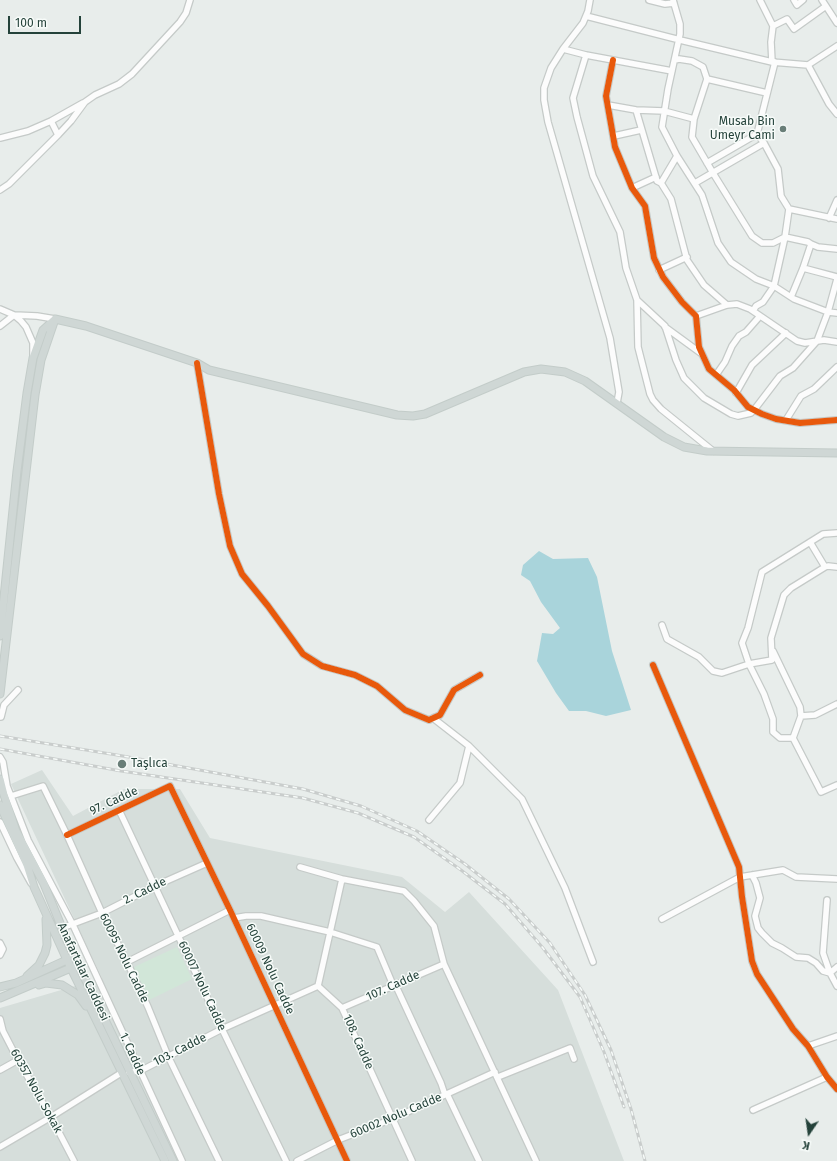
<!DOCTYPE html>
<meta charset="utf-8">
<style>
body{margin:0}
#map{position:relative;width:837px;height:1161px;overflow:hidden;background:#e8edeb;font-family:"Fira Sans",sans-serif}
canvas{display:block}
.north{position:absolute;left:789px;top:1113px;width:40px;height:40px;-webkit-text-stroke:3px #f7fbf9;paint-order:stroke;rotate:193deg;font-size:11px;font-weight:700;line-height:16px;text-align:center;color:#24423a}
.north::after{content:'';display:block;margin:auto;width:14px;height:18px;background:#24423a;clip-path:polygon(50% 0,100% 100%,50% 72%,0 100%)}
.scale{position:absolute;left:8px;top:16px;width:73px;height:18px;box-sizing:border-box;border:2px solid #24423a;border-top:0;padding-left:5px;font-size:12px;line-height:14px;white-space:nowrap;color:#24423a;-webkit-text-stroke:3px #f7fbf9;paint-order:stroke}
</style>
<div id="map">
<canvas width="837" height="1161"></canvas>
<div class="north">K</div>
<div class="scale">100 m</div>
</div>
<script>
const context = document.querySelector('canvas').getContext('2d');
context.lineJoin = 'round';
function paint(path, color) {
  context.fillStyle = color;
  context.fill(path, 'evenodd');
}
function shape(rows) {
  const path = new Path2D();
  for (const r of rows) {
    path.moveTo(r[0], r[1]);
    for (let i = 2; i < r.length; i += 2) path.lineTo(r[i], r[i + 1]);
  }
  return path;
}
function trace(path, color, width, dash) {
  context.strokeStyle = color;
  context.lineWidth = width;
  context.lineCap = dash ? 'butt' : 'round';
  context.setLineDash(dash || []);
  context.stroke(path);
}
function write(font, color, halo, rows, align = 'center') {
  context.font = font + ' "Fira Sans",sans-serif';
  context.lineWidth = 3;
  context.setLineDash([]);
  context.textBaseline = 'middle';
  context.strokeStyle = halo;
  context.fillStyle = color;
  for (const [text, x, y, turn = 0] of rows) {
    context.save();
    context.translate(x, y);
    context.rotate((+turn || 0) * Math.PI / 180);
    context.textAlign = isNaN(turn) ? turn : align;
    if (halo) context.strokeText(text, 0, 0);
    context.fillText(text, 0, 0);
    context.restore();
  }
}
const built = shape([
 [42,770,73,816,124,789,180,789,210,838,402,877,445,912,469,892,558,990,624,1161,0,1161,0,1008,102,978,11,784]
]);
const green = shape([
 [177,947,192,979,147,1001,132,968]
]);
const water = shape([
 [539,551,553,559,588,558,597,577,612,651,631,710,606,716,586,711,569,711,556,693,537,661,542,633,553,634,560,628,541,602,530,581,521,575,523,565]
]);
const minor = shape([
 [590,0,588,11,583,23,563,49,551,68,544,88,544,100,548,122,610,338,619,392,617,403],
 [649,0,665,4,674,3],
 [673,0,680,24,680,34,668,89,662,127,677,156,702,195,718,243,731,262,756,279,774,286,794,299,828,312,837,313],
 [760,0,773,26,787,19,794,29,826,6],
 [794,0,797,5,803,0],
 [822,0,837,23],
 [586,16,680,40,772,62,808,65,837,46],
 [563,49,586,55,672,71],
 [586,55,573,98,577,117,593,176,620,232,626,268,637,300,638,347,650,394,653,400,661,409,713,451],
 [613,60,606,96,615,147,632,188,645,206,654,258,663,277,682,302,696,316,699,347,709,369,734,390,748,407,762,414,776,419,800,423,837,420],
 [675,60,679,59,692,61,703,67,707,79,694,119,692,137,713,173,752,236,762,243,773,243,785,237],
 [772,62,771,42,773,26],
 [808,65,829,104,837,114],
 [707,79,767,93],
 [608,105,636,110,664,111,694,119],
 [636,110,657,181,661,183,671,199,687,260,704,285,727,305],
 [51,121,58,135],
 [757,134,764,143,778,169,781,196,789,209],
 [614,136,641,130],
 [0,138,28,131,51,121,83,103],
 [707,163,757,134,775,62],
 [661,183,677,156],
 [695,183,764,143],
 [632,188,656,177],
 [0,190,9,184,58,135,71,121,85,102,95,95,119,84,132,74,180,22,186,13,190,0],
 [829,218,837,200],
 [837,219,789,209,785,237,808,242,811,244,818,247,837,249],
 [803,268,837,277],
 [659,270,687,257],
 [791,297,803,268,811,244],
 [637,300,665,326,676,360,684,378,704,398,731,414,738,416,751,413,754,410,780,376,793,368,817,341,828,312,837,279],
 [0,309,14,315,21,321,26,327,33,343,33,355],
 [753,311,756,306,763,302,774,286,785,237],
 [696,316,727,305,737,304,750,309,797,341,805,343,824,340,837,342],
 [0,326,14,315,37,316,55,319],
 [665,327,702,354],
 [197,363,219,494,230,546,242,574,268,606,303,654,322,666,355,675,377,686,405,710,429,720,440,715,454,690,480,675],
 [716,375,725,362,732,346,739,336,746,332,760,316],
 [736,393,752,365,786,333],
 [786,420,801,396,814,389,837,367],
 [837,533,823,534,762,572,748,628,742,643,749,664,772,660,771,638,784,595,791,588,825,567,828,566,837,567],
 [810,542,825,567],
 [662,625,667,639,699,657,713,671,722,673,749,664,764,694,773,719,773,732,780,738,793,738],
 [773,651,800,707,801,716,815,715,837,704],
 [653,665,739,867,742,897,752,961,757,974,793,1029,808,1046,827,1077,837,1089],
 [801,716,793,738,821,792,837,785],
 [0,717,1,717,4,705,18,690],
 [469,746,522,799,565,888,593,962],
 [0,757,3,762,7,786,28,840,73,925,182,1161],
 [11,796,43,786,67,835,102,913,127,962,148,1007,168,1056,219,1161],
 [119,810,222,1029,286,1161],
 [429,820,460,783,469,746,433,718],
 [0,822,17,858,31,883],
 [67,835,170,786,230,910,347,1161],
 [300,867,342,879,404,891,414,901,434,926,444,964,536,1161],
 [752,875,756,883,760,898,755,916,758,928,762,933,772,943,782,948,796,957,808,958,816,963,823,971,830,973,837,967],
 [342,879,318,986,342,1008,412,1161],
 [827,900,823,953,830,973,837,986],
 [234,918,246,916,261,916,330,932,377,947,393,985],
 [662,919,740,877,783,870,796,877,837,879],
 [62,928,102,913,155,886,207,863],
 [0,943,3,949,0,955],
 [127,962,230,910],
 [395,984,441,1083,445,1095],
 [342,1008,444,964],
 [0,1019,3,1031,18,1060,51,1117,74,1161],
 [808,1046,837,1036],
 [0,1070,18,1060],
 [129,1072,140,1071,222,1029,318,986],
 [498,1077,570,1048,574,1059],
 [447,1094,479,1161],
 [753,1110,827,1077],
 [0,1147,51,1117,121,1073],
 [297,1161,338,1140,392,1119,495,1072]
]);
const major = shape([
 [55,319,86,326,197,363,209,370,397,415,413,416,425,414,524,372,541,369,565,372,585,381,664,437,684,447,707,451,837,453],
 [0,636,17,471,27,393,33,358,43,330,54,320],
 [0,694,35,395,41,360,55,319],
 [0,779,4,795,16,831,44,884,62,928,78,964,173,1161],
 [0,805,27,865,34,887,67,960,165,1161],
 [27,976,39,965,45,953,47,945,46,919],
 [39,985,46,983,62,985,78,995,86,1006],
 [0,987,16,983,71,958],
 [0,998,73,967]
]);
const rail = shape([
 [0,736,123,756,303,789,361,806,417,831,465,864,509,899,550,943,585,995,611,1050,631,1109,645,1161],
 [0,749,121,771,303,798,358,813,414,837,461,870,505,904,543,948,580,997,604,1052,624,1107]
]);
const cycleway = shape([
 [613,60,606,96,615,147,632,188,645,206,654,258,663,277,682,302,696,316,699,347,709,369,734,390,748,407,762,414,776,419,800,423,837,420],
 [197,363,219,494,230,546,242,574,268,606,303,654,322,666,355,675,377,686,405,710,429,720,440,715,454,690,480,675],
 [653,665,739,867,742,897,752,961,757,974,793,1029,808,1046,827,1077,837,1089],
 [67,835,170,786,230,910,347,1161]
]);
const markers = [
 [783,129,4,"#697e78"],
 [122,764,5,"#697e78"]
];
const poiNames = [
 ["Musab Bin",775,122],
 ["Umeyr Cami",775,136],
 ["Taşlıca",131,764,"left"]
];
const streetNames = [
 ["97. Cadde",114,801,-25],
 ["2. Cadde",145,891,-26],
 ["60095 Nolu Cadde",124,958,64],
 ["60009 Nolu Cadde",270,969,65],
 ["Anafartalar Caddesi",83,972,65],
 ["60007 Nolu Cadde",202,986,65],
 ["107. Cadde",393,986,-24],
 ["108. Cadde",358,1042,66],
 ["103. Cadde",180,1050,-27],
 ["1. Cadde",132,1054,65],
 ["60357 Nolu Sokak",36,1091,61],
 ["60002 Nolu Cadde",396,1116,-23]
];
paint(built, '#d6dedb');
paint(green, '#d1e6d8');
paint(water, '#a9d4db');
trace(minor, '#c5cac8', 8);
trace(major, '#c3ccc9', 9);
trace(minor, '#fcfcfc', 5.5);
trace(major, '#cfd7d5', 7);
trace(rail, '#c9cdcc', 3);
trace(rail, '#f7fbf9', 1.5, [4.5]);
trace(cycleway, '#e8590c', 6);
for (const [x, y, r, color] of markers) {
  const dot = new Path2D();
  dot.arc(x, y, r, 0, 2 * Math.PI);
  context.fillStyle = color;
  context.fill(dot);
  trace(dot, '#f7fbf9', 1.5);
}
write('12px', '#24423a', '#f7fbf9', poiNames, 'right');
write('12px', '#24423a', '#f7fbf9', streetNames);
</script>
